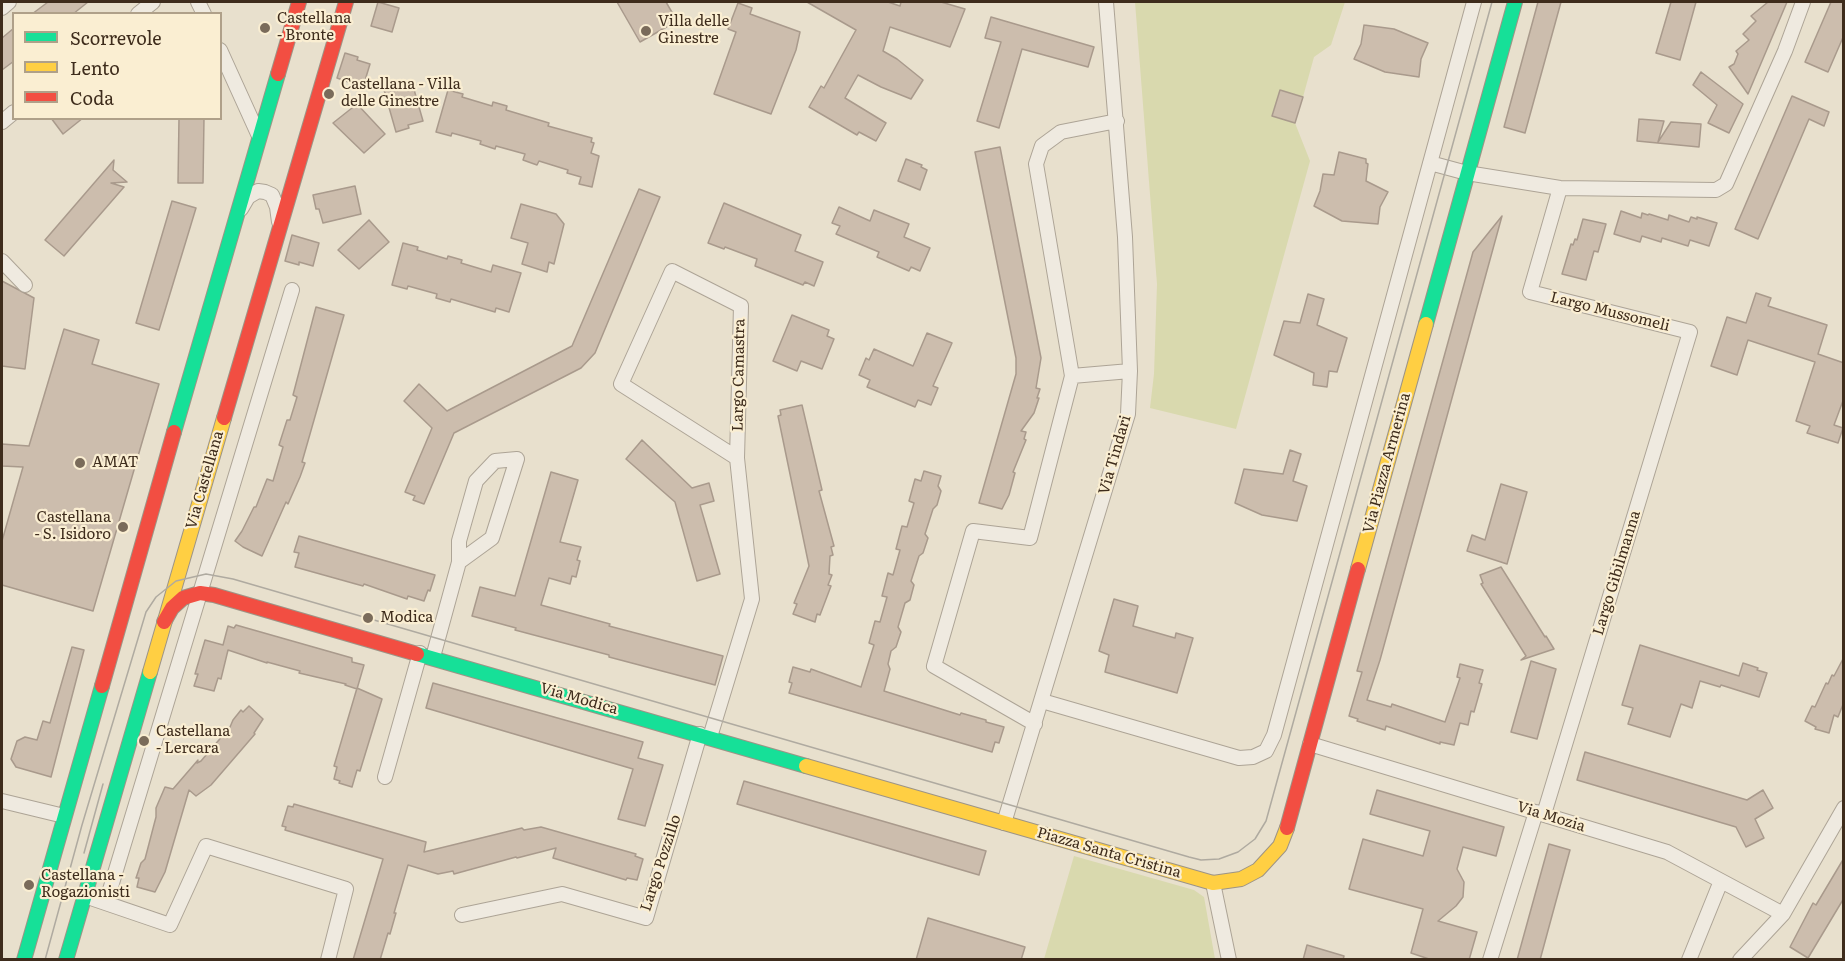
<!DOCTYPE html>
<style>
body{margin:0}
#map{position:relative;width:1845px;height:961px;overflow:hidden;background:#e8e0cd;font-family:Literata,serif}
canvas{display:block}
.frame{position:absolute;inset:0;border:3px solid #3e2c1c;pointer-events:none}
.legend{position:absolute;left:12px;top:12px;width:210px;height:108px;box-sizing:border-box;background:#faeed2;border:2px solid #afa089;margin:0;padding:8px 10px;list-style:none;font-size:18px;color:#3e2c1c}
.legend li{display:flex;align-items:center;gap:12px;height:30px}
.legend b{width:30px;border:2px solid #afa089}
</style>
<div id="map">
<canvas width="1845" height="961"></canvas>
<div class="frame"></div>
<ul class="legend">
<li><b style="height:8px;background:#16e098"></b>Scorrevole</li>
<li><b style="height:8px;background:#ffcf43"></b>Lento</li>
<li><b style="height:8px;background:#f24e42"></b>Coda</li>
</ul>
</div>
<script>
const context = document.querySelector('canvas').getContext('2d');
context.lineJoin = 'round';
function paint(path, color) {
  context.fillStyle = color;
  context.fill(path, 'evenodd');
}
function shape(rows) {
  const path = new Path2D();
  for (const r of rows) {
    path.moveTo(r[0], r[1]);
    for (let i = 2; i < r.length; i += 2) path.lineTo(r[i], r[i + 1]);
  }
  return path;
}
function trace(path, color, width, dash) {
  context.strokeStyle = color;
  context.lineWidth = width;
  context.lineCap = dash ? 'butt' : 'round';
  context.setLineDash(dash || []);
  context.stroke(path);
}
function write(font, color, halo, rows, align = 'center') {
  context.font = font + ' Literata,serif';
  context.lineWidth = 4.5;
  context.setLineDash([]);
  context.textBaseline = 'middle';
  context.strokeStyle = halo;
  context.fillStyle = color;
  for (const [text, x, y, turn = 0] of rows) {
    context.save();
    context.translate(x, y);
    context.rotate((+turn || 0) * Math.PI / 180);
    context.textAlign = isNaN(turn) ? turn : align;
    if (halo) context.strokeText(text, 0, 0);
    context.fillText(text, 0, 0);
    context.restore();
  }
}
const green = shape([
 [1135,2,1345,2,1331,45,1314,57,1303,97,1272,116,1295,123,1310,161,1236,429,1150,408,1154,374,1157,284],
 [1074,856,1194,890,1204,897,1215,959,1044,959]
]);
const building = shape([
 [48,2,88,2,73,14,32,14,48,2],
 [378,2,399,8,392,32,371,26,378,2],
 [617,2,666,2,677,21,640,42,617,2],
 [807,2,888,2,900,6,901,2,941,2,965,9,950,47,890,27,883,51,897,59,923,80,911,99,881,87,858,75,845,98,886,123,876,141,859,132,857,135,809,107,821,86,824,88,856,30,807,2],
 [1538,2,1561,2,1525,133,1504,127,1538,2],
 [1671,2,1696,2,1680,60,1656,53,1671,2],
 [1768,2,1787,2,1748,94,1729,67,1734,64,1738,54,1736,51,1749,40,1743,34,1756,21,1751,16,1768,2],
 [1831,2,1844,2,1844,35,1828,72,1805,62,1831,2],
 [738,3,752,8,750,14,800,32,796,50,771,114,714,94,736,32,728,29,738,3],
 [991,17,1094,47,1088,67,1022,49,999,128,977,121,1001,42,985,38,991,17],
 [1364,25,1394,29,1428,43,1421,59,1419,77,1385,72,1354,59,1361,44,1364,25],
 [14,28,14,61,2,70,2,38,14,28],
 [345,53,358,57,357,60,370,64,363,87,337,78,345,53],
 [1701,72,1743,104,1729,133,1708,123,1717,105,1693,85,1701,72],
 [413,86,423,121,408,125,409,128,396,132,384,90,398,87,399,90,413,86],
 [448,90,463,94,462,97,492,106,493,102,507,106,506,110,549,123,548,126,592,138,591,142,594,143,591,153,599,156,592,187,579,184,581,177,567,173,568,170,539,161,537,165,523,160,525,154,496,146,495,149,480,144,481,141,452,133,451,136,436,132,448,90],
 [1280,90,1303,97,1295,123,1272,116,1280,90],
 [1792,96,1829,112,1824,126,1809,119,1758,239,1735,229,1792,96],
 [357,104,385,134,364,153,333,123,357,104],
 [51,118,83,118,63,134,51,118],
 [179,118,204,118,203,183,178,183,179,118],
 [1639,119,1664,121,1658,142,1671,122,1701,124,1699,147,1637,141,1639,119],
 [1000,147,1041,358,1036,388,1040,389,1037,398,1039,398,1034,413,1021,431,1026,432,1024,439,1026,440,1013,472,1015,473,1009,495,1002,509,979,503,1016,374,1016,358,975,152,1000,147],
 [1339,152,1366,159,1366,163,1368,164,1366,181,1388,192,1380,207,1378,224,1342,221,1314,206,1320,191,1323,174,1334,175,1339,152],
 [906,159,922,165,921,167,927,170,920,190,898,181,906,159],
 [114,160,113,170,127,182,111,183,124,187,64,256,45,240,114,160],
 [355,186,361,214,323,223,319,209,316,209,313,195,355,186],
 [639,189,660,197,595,353,581,368,454,433,424,504,413,500,415,496,405,492,432,428,404,401,419,384,447,411,572,346,639,189],
 [172,201,196,208,159,330,136,323,172,201],
 [724,203,801,235,795,251,823,262,814,286,805,282,803,285,755,266,757,259,725,247,724,249,708,243,724,203],
 [521,204,556,214,564,224,554,264,549,262,547,272,522,264,528,243,511,238,521,204],
 [839,207,870,221,874,210,909,224,904,237,930,248,920,271,911,267,909,271,877,257,879,252,836,234,840,226,832,223,839,207],
 [1621,211,1641,218,1642,213,1648,215,1649,214,1668,220,1669,215,1689,222,1691,217,1697,219,1697,217,1717,223,1709,246,1690,240,1688,246,1662,238,1661,242,1642,236,1640,242,1614,234,1621,211],
 [1502,216,1380,660,1367,700,1391,707,1392,704,1445,722,1460,678,1457,677,1460,664,1483,670,1479,683,1482,684,1474,712,1471,711,1468,725,1460,723,1454,745,1440,742,1440,744,1386,726,1385,730,1357,721,1358,719,1349,716,1362,672,1357,671,1473,252,1502,216],
 [1583,219,1606,224,1598,252,1594,251,1586,280,1562,274,1571,244,1573,245,1575,239,1577,240,1583,219],
 [369,220,389,242,359,269,338,250,369,220],
 [292,235,319,243,313,266,299,262,299,265,285,261,292,235],
 [403,243,418,247,417,250,447,259,448,256,462,260,461,263,491,272,493,265,521,273,509,312,496,308,495,312,451,299,450,302,436,298,437,294,408,286,407,289,392,285,403,243],
 [2,281,34,298,25,369,2,366,2,281],
 [1756,293,1771,298,1768,306,1827,325,1818,354,1844,363,1844,398,1834,425,1843,428,1838,443,1807,433,1810,426,1796,421,1815,362,1748,340,1737,375,1711,366,1727,317,1746,323,1756,293],
 [1308,294,1324,299,1317,325,1347,338,1337,372,1329,371,1327,387,1313,385,1314,373,1274,355,1284,321,1300,323,1308,294],
 [316,307,344,315,302,462,305,463,300,477,288,504,286,502,262,556,243,547,235,541,242,531,254,507,256,507,267,479,273,481,283,447,279,445,287,420,290,420,297,397,293,395,316,307],
 [792,315,829,330,827,336,834,339,822,369,801,361,797,371,773,361,792,315],
 [64,329,99,340,92,364,159,384,93,611,2,585,2,541,23,467,2,466,2,444,29,446,64,329],
 [927,333,952,343,933,386,938,388,931,405,918,400,915,407,867,387,870,380,859,375,866,358,869,360,874,349,913,366,927,333],
 [802,405,822,490,819,491,834,546,831,547,833,555,830,556,829,574,832,575,828,585,831,586,820,615,817,614,815,622,793,614,797,604,794,603,809,566,778,416,781,415,780,410,802,405],
 [642,440,692,488,709,483,714,501,700,505,720,574,697,581,675,502,626,459,642,440],
 [1290,450,1301,454,1293,481,1307,486,1297,521,1262,515,1235,503,1244,469,1283,474,1290,450],
 [924,471,941,476,938,486,941,491,937,505,933,509,925,534,928,538,923,553,919,556,911,581,914,585,910,600,905,603,898,627,901,632,896,647,891,651,888,664,890,669,884,691,960,715,961,713,986,720,986,722,1004,727,999,743,995,742,992,752,789,693,792,683,789,682,793,667,810,672,811,669,861,687,874,645,869,643,875,621,880,622,887,597,882,596,888,573,893,575,900,550,896,549,902,526,907,527,914,503,909,501,915,479,921,481,924,471],
 [551,472,578,480,560,542,581,547,577,560,580,561,576,577,572,576,570,584,549,578,541,605,610,624,609,626,723,656,715,685,609,657,609,655,515,630,516,628,472,616,480,587,515,596,551,472],
 [1501,484,1527,492,1507,564,1467,551,1472,535,1485,540,1501,484],
 [299,536,435,575,430,591,428,590,424,601,408,596,407,599,364,584,363,586,295,567,299,553,294,552,299,536],
 [1501,567,1545,637,1546,636,1554,649,1521,660,1526,656,1481,584,1483,583,1480,575,1501,567],
 [1114,599,1138,606,1133,626,1175,638,1176,633,1193,638,1177,693,1105,672,1109,655,1099,651,1114,599],
 [236,625,352,658,352,662,364,665,357,689,345,685,346,684,299,673,300,671,267,662,267,663,228,650,221,679,218,678,214,691,194,686,198,674,195,674,205,640,223,645,228,626,234,628,236,625],
 [1640,645,1739,676,1743,663,1758,668,1757,670,1767,673,1759,697,1721,685,1720,687,1700,681,1692,708,1681,704,1670,737,1628,724,1633,708,1622,705,1640,645],
 [72,647,84,650,51,777,16,767,11,759,17,741,25,737,37,740,43,721,50,723,72,647],
 [1844,657,1844,702,1838,717,1834,715,1829,733,1815,729,1816,727,1805,721,1812,706,1815,707,1826,683,1828,684,1832,675,1834,676,1844,657],
 [1531,661,1556,669,1537,739,1511,732,1531,661],
 [433,683,643,742,638,758,663,765,645,826,618,819,633,769,426,708,433,683],
 [357,688,382,699,360,771,357,770,352,787,339,783,340,781,334,779,337,767,334,766,357,688],
 [249,706,263,719,254,733,255,734,211,785,196,796,189,790,165,872,155,892,137,887,139,878,136,878,141,863,145,859,156,817,156,808,165,787,173,789,198,760,197,763,201,761,230,727,233,720,241,710,243,712,249,706],
 [1585,752,1747,800,1763,790,1773,808,1755,819,1764,838,1746,847,1736,827,1577,780,1585,752],
 [744,781,986,851,979,875,737,804,744,781],
 [1377,790,1504,827,1496,856,1463,847,1457,869,1464,882,1463,897,1456,906,1438,921,1477,932,1469,960,1432,960,1411,953,1423,909,1349,889,1363,839,1423,856,1430,831,1370,814,1377,790],
 [294,804,426,842,424,852,522,828,524,830,541,827,636,854,635,856,643,859,637,880,627,878,626,880,553,858,556,848,517,858,516,857,454,874,453,871,438,874,408,865,394,913,396,913,390,934,388,933,380,960,353,960,383,859,285,830,286,827,282,826,288,806,293,807,294,804],
 [1549,844,1570,850,1556,901,1540,960,1517,960,1549,844],
 [1844,858,1844,898,1808,958,1790,947,1813,903,1816,905,1844,858],
 [928,918,1025,947,1021,960,916,960,928,918],
 [1307,945,1344,956,1343,960,1303,960,1307,945]
]);
const street = shape([
 [198,2,204,14],
 [2,8,9,2],
 [138,14,153,2],
 [220,50,259,136],
 [2,122,14,112],
 [1430,163,1467,173,1560,188,1716,190,1726,184,1785,51,1803,2],
 [241,209,248,197,258,191,265,192,272,195,277,207,279,222],
 [2,261,25,285],
 [1072,376,1130,371],
 [433,657,459,562,492,538,517,459,495,461,476,481,459,541,459,562],
 [1042,701,1239,758,1253,757,1266,751,1274,735,1474,2],
 [1035,724,934,666,973,531,1030,538,1072,376,1036,164,1042,146,1061,132,1117,121],
 [710,737,752,599,737,458,621,384,672,271,741,306,737,458],
 [1310,744,1667,852,1783,914],
 [385,777,420,653],
 [2,801,64,816],
 [1544,814,1690,332,1530,292,1560,188],
 [1004,823,1128,414,1130,371,1125,237,1106,2],
 [1213,883,1229,960],
 [85,896,170,925,206,846,346,889,328,960],
 [106,903,292,290],
 [462,915,562,894,646,918,700,734],
 [1490,960,1536,812],
 [1689,960,1721,881],
 [1740,960,1783,914,1844,808]
]);
const fast = shape([
 [1426,324,1515,2],
 [174,432,278,74],
 [417,654,806,766],
 [24,960,102,686],
 [66,960,150,672]
]);
const slow = shape([
 [1358,569,1426,324],
 [150,672,224,418],
 [806,766,1213,883,1241,879,1258,870,1280,846,1287,828]
]);
const jam = shape([
 [278,74,299,2],
 [224,418,346,2],
 [164,622,172,608,183,598,200,593,214,595,417,654],
 [102,686,174,432],
 [1287,828,1358,569]
]);
const tram = shape([
 [84,853,103,784],
 [45,960,82,825,146,612,156,597,176,581,206,574,233,579,1189,857,1201,860,1219,859,1238,852,1255,839,1266,821,1492,2]
]);
const markers = [
 [265,28,6,"#7a6b5a"],
 [646,31,6,"#7a6b5a"],
 [329,94,6,"#7a6b5a"],
 [80,463,6,"#7a6b5a"],
 [123,527,6,"#7a6b5a"],
 [368,618,6,"#7a6b5a"],
 [144,741,6,"#7a6b5a"],
 [29,885,6,"#7a6b5a"]
];
const poiNames = [
 ["Castellana",277,19],
 ["- Bronte",277,36],
 ["Villa delle",658,22],
 ["Ginestre",658,39],
 ["Castellana - Villa",341,85],
 ["delle Ginestre",341,102],
 ["AMAT",92,463],
 ["Castellana",111,518,"right"],
 ["- S. Isidoro",111,535,"right"],
 ["Modica",380,618],
 ["Castellana",156,732],
 ["- Lercara",156,749],
 ["Castellana -",41,876],
 ["Rogazionisti",41,893]
];
const streetNames = [
 ["Largo Mussomeli",1610,312,14],
 ["Largo Camastra",739,375,-89],
 ["Via Tindari",1115,455,-74],
 ["Via Piazza Armerina",1387,463,-75],
 ["Via Castellana",205,480,-74],
 ["Largo Gibilmanna",1617,573,-73],
 ["Via Modica",579,699,16],
 ["Via Mozia",1551,817,17],
 ["Piazza Santa Cristina",1109,853,16],
 ["Largo Pozzillo",661,863,-72]
];
paint(green, '#d9d9ae');
paint(building, '#ccbdad');
trace(building, '#a99a8c', 1.5);
trace(street, '#ada496', 16);
trace(fast, '#9d9486', 16);
trace(slow, '#9d9486', 16);
trace(jam, '#9d9486', 16);
trace(street, '#efeae0', 14);
trace(fast, '#16e098', 14);
trace(slow, '#ffcf43', 14);
trace(jam, '#f24e42', 14);
trace(tram, '#afaaa0', 1.5);
for (const [x, y, r, color] of markers) {
  const dot = new Path2D();
  dot.arc(x, y, r, 0, 2 * Math.PI);
  context.fillStyle = color;
  context.fill(dot);
  trace(dot, '#faeed2', 2);
}
write('15px', '#3e2c1c', '#faeed2', poiNames, 'left');
write('15px', '#3e2c1c', '#faeed2', streetNames);
</script>
